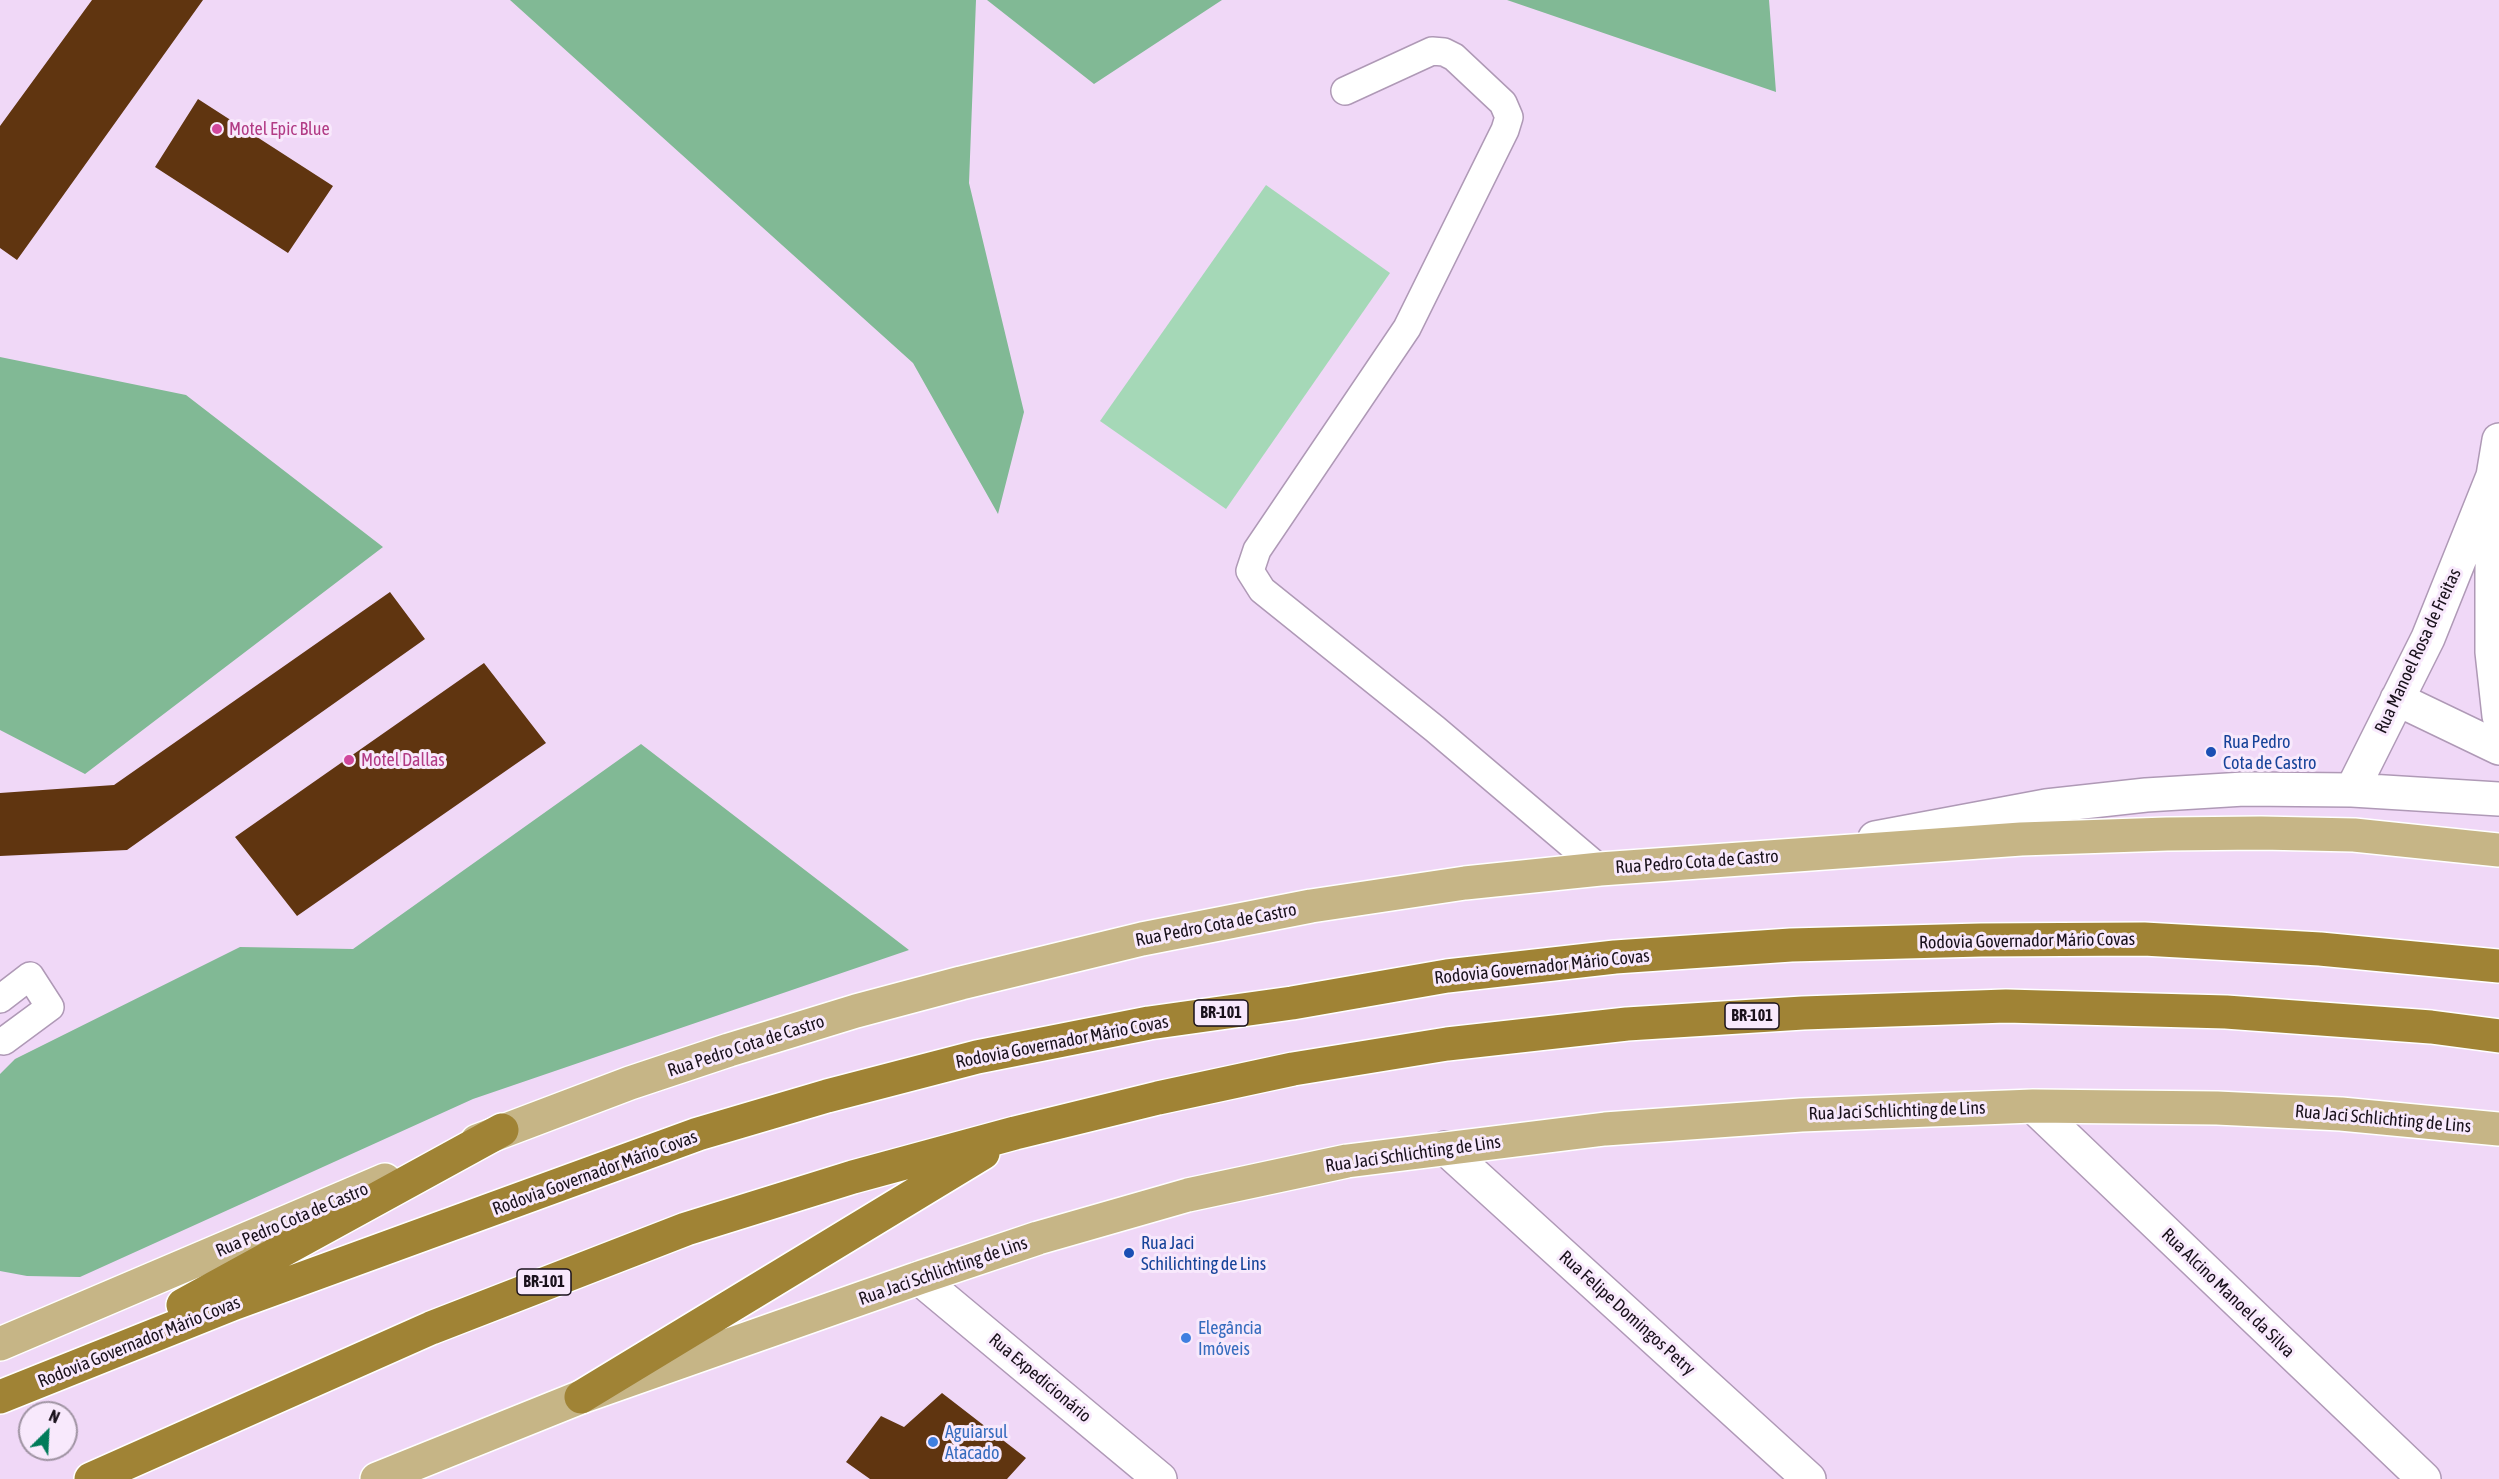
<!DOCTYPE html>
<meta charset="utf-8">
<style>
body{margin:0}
#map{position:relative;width:2499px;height:1479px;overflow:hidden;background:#f0d8f7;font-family:"Asap Condensed",sans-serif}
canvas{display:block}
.north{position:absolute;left:18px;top:1401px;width:60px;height:60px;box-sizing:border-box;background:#f8e9fc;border:2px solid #9f93a2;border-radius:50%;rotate:24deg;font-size:16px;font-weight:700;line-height:24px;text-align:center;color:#19111b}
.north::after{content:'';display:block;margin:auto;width:21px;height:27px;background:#007b59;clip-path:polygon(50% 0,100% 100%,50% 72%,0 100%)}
</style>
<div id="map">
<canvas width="2499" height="1479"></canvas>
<div class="north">N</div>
</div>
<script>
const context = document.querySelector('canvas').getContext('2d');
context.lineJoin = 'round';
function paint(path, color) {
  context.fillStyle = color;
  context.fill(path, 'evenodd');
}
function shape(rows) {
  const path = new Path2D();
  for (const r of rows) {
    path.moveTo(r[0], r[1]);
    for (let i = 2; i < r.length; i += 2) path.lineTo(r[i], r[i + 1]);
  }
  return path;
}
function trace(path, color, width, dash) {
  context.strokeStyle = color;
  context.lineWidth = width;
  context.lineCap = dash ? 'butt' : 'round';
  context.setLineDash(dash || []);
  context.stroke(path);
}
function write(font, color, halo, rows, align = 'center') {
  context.font = font + ' "Asap Condensed",sans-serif';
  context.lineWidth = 6;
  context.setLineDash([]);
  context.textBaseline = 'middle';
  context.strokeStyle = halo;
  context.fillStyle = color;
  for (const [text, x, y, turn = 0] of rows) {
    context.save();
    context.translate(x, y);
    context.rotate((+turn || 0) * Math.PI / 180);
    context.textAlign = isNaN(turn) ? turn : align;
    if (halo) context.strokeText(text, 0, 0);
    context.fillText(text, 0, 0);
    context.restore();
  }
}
const green = shape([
 [1266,185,1390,273,1226,509,1100,421]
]);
const forest = shape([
 [510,0,976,0,969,183,1024,412,998,514,913,363],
 [987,0,1222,0,1094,84],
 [1507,0,1769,0,1776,92],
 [0,357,186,395,383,547,85,774,0,730],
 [641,744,909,950,473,1099,80,1277,27,1276,0,1271,0,1074,15,1059,240,947,353,949]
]);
const building = shape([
 [92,0,203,0,17,260,0,248,0,126],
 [198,99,333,186,288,253,155,167],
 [390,592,425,639,127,850,0,856,0,793,114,785],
 [484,663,546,743,297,916,235,837],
 [942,1393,1026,1458,1007,1479,870,1479,846,1462,881,1416,904,1427]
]);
const service = shape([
 [1345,91,1432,51,1444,52,1454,57,1503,103,1509,117,1505,130,1407,328,1257,550,1250,571,1262,590,1435,729,1600,869],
 [0,999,30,976,50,1007,4,1041]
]);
const minor = shape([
 [2499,440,2493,476,2492,573,2492,652,2499,716],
 [2397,699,2499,748],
 [2352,790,2428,638,2493,476],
 [1875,838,2046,806,2146,795,2244,789,2352,790,2499,799],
 [2033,1106,2424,1479],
 [1445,1148,1809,1479],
 [919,1278,1160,1479]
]);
const primary = shape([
 [477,1141,630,1083,729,1050,856,1011,961,983,1142,939,1311,906,1465,883,1600,869,2021,839,2167,834,2261,833,2354,835,2499,850],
 [0,1344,385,1180],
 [377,1479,581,1397,919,1278,1038,1238,1188,1195,1347,1161,1605,1129,1801,1115,2033,1106,2217,1108,2341,1114,2499,1129]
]);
const motorway = shape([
 [183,1305,502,1130],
 [0,1397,235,1303,698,1134,827,1096,977,1057,1149,1023,1292,1003,1447,976,1615,957,1791,945,1981,940,2144,939,2320,949,2499,966],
 [581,1397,983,1153],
 [91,1479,431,1328,686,1229,853,1177,1015,1133,1158,1098,1293,1069,1447,1044,1627,1024,1803,1013,2006,1006,2226,1012,2431,1027,2499,1036]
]);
const markers = [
 [217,129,6,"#d1479c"],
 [2211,752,6,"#1a4fb4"],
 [349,760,6,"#d1479c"],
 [1129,1253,6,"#1a4fb4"],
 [1186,1338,6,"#3f7fe0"],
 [933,1442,6,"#3f7fe0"]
];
const shields = [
 [1221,1013,54],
 [1752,1016,54],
 [544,1282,54]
];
const shieldNames = [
 ["BR-101",1221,1013],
 ["BR-101",1752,1016],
 ["BR-101",544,1282]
];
const hotelNames = [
 ["Motel Epic Blue",229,129],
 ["Motel Dallas",361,760]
];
const streetNames = [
 ["Rua Manoel Rosa de Freitas",2418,651,-65],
 ["Rua Pedro Cota de Castro",1697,862,-4],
 ["Rua Pedro Cota de Castro",1216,925,-11],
 ["Rodovia Governador Mário Covas",2027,941,-1],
 ["Rodovia Governador Mário Covas",1542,967,-6],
 ["Rodovia Governador Mário Covas",1062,1042,-11],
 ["Rua Pedro Cota de Castro",746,1046,-18],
 ["Rua Jaci Schlichting de Lins",1897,1111,-2],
 ["Rua Jaci Schlichting de Lins",2383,1119,5],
 ["Rua Jaci Schlichting de Lins",1413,1154,-8],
 ["Rodovia Governador Mário Covas",595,1173,-20],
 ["Rua Pedro Cota de Castro",292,1220,-23],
 ["Rua Jaci Schlichting de Lins",943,1271,-19],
 ["Rua Alcino Manoel da Silva",2228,1293,44],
 ["Rua Felipe Domingos Petry",1627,1313,42],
 ["Rodovia Governador Mário Covas",139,1342,-22],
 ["Rua Expedicionário",1040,1378,40]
];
const transitNames = [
 ["Rua Pedro",2223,742],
 ["Cota de Castro",2223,763],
 ["Rua Jaci",1141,1243],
 ["Schilichting de Lins",1141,1264]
];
const shopNames = [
 ["Elegância",1198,1328],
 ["Imóveis",1198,1349],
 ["Aguiarsul",945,1432],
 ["Atacado",945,1453]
];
paint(green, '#a5d8b7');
paint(forest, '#81b995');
paint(building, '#603510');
trace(service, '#af99b6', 30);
trace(minor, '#af99b6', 36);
trace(primary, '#fff', 36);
trace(motorway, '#fff', 36);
trace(service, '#fff', 27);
trace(minor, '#fff', 33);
trace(primary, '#c6b586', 33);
trace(motorway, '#a08335', 33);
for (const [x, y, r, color] of markers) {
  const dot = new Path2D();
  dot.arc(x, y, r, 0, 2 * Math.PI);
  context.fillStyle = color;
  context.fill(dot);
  trace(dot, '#f8e9fc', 2);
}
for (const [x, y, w] of shields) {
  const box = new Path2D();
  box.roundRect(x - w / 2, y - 13, w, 26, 4.5);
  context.fillStyle = '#f8e9fc';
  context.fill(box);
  trace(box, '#19111b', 1.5);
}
write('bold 16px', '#19111b', null, shieldNames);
write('18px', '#b23c85', '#f8e9fc', hotelNames, 'left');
write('18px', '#19111b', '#f8e9fc', streetNames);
write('18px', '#164399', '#f8e9fc', transitNames, 'left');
write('18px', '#366cbe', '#f8e9fc', shopNames, 'left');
</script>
